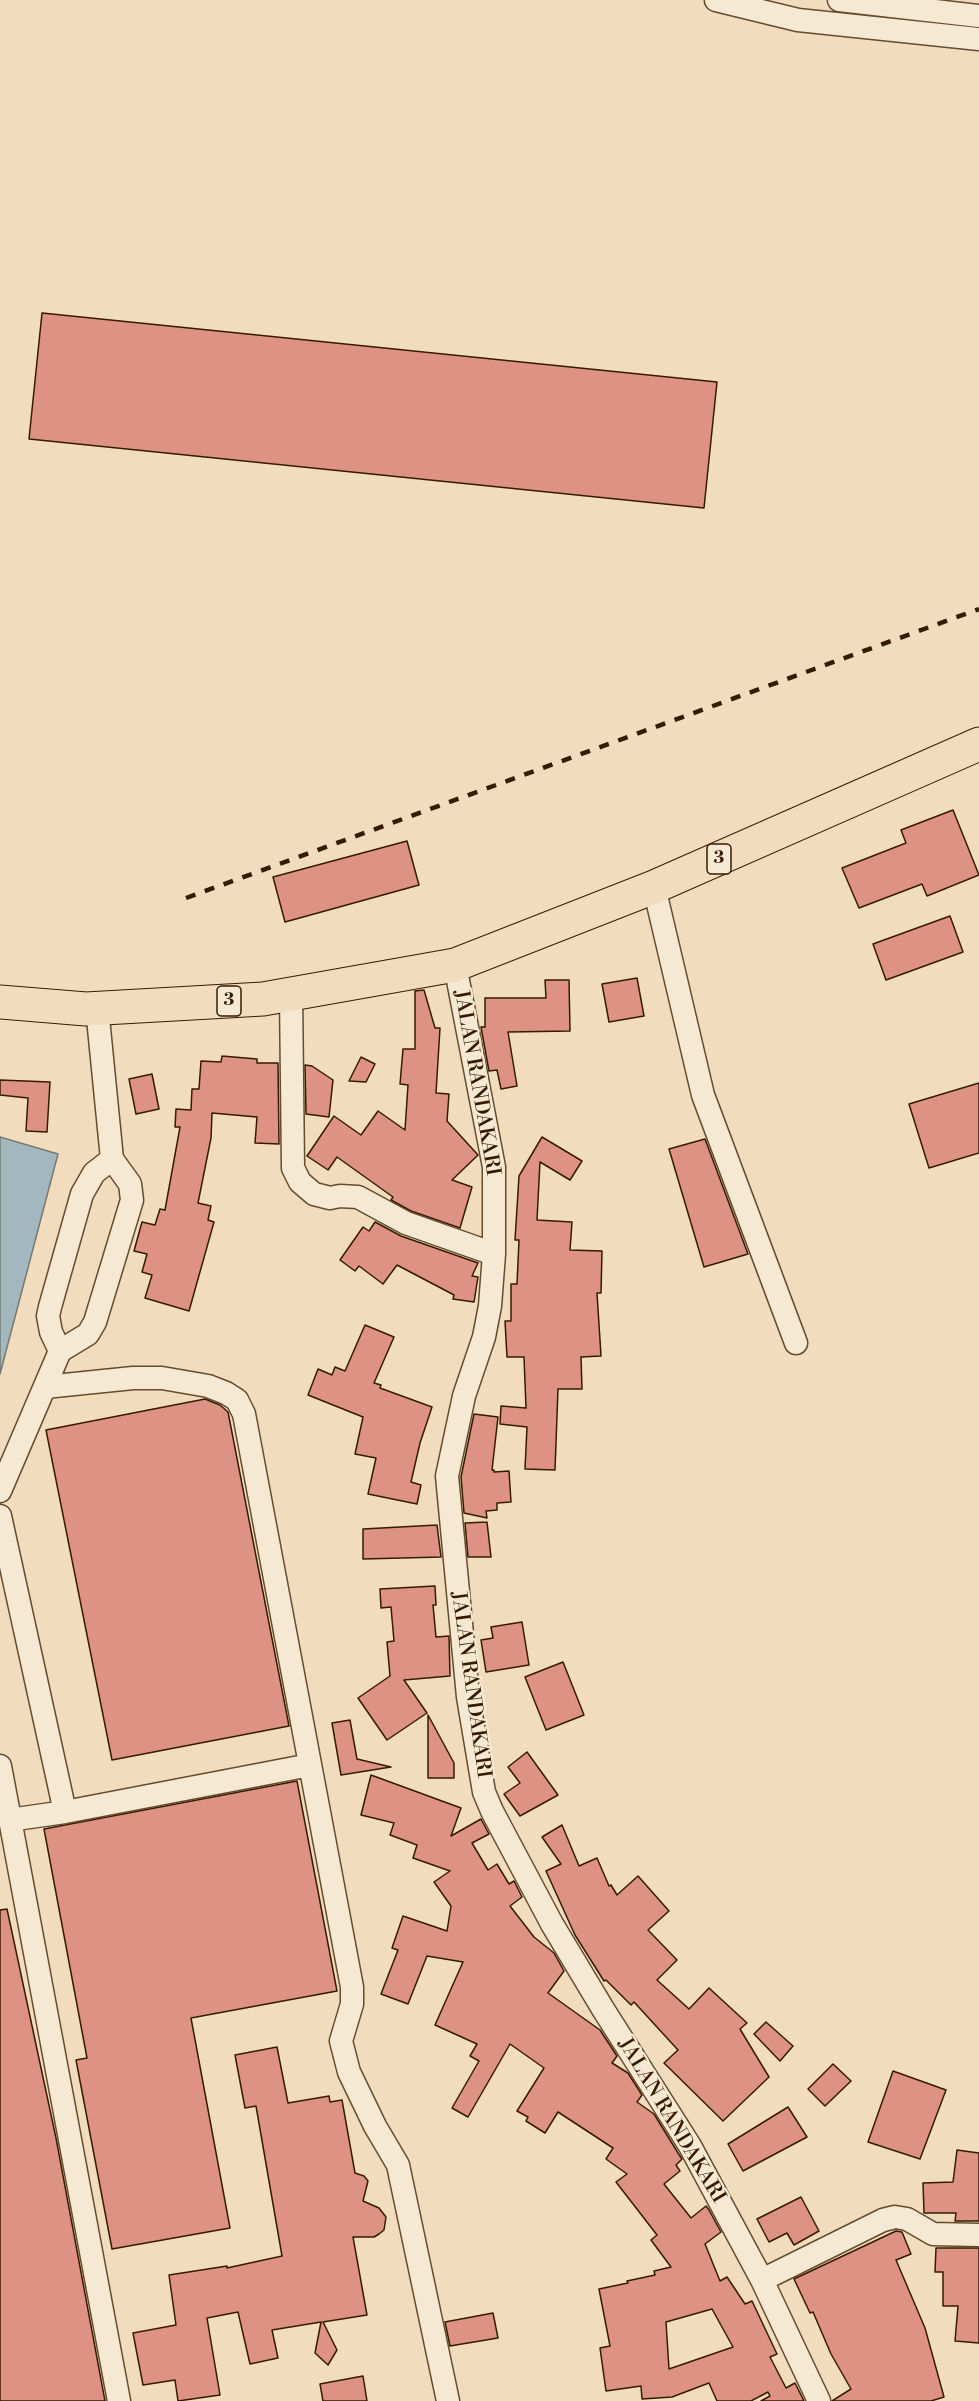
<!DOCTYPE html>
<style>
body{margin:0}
canvas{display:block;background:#f1ddbd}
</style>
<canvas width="979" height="2401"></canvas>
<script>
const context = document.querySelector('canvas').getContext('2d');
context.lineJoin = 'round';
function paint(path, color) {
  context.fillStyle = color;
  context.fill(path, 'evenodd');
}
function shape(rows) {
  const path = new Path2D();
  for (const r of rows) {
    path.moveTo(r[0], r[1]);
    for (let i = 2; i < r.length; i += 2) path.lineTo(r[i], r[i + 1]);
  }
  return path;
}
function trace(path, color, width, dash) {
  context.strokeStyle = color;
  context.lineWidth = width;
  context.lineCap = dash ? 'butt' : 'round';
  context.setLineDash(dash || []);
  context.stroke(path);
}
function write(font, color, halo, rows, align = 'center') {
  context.font = font + ' "Libre Bodoni",serif';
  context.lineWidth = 4.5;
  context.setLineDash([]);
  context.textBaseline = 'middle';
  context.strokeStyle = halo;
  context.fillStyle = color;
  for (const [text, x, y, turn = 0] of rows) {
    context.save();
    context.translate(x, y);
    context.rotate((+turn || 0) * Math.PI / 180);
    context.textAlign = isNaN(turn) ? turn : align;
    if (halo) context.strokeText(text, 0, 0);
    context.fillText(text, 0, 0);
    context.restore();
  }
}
const water = shape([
 [0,1137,58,1154,0,1374,0,1137]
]);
const building = shape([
 [42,313,717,382,704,508,29,439,42,313],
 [953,810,979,875,927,896,922,884,859,908,842,868,906,843,901,830,953,810],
 [407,841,419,885,285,922,273,877,407,841],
 [950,916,963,952,886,980,873,944,950,916],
 [637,978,644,1016,609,1022,602,984,637,978],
 [545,980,569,980,570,1031,508,1032,517,1086,501,1089,497,1070,489,1071,481,1027,485,1027,485,998,546,998,545,980],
 [424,990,435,1028,440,1028,436,1093,449,1094,447,1121,478,1155,452,1180,472,1187,460,1228,411,1211,391,1200,393,1197,337,1157,328,1170,307,1156,334,1116,361,1135,378,1111,405,1130,408,1085,400,1084,403,1049,415,1049,415,991,424,990],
 [222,1056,257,1059,257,1063,278,1063,279,1144,255,1143,257,1117,212,1113,211,1138,198,1203,211,1206,208,1220,214,1222,189,1311,145,1298,152,1275,142,1272,147,1254,134,1251,142,1222,155,1225,160,1209,165,1210,180,1127,175,1127,176,1109,191,1110,192,1089,199,1089,201,1061,221,1062,222,1056],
 [361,1057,375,1064,366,1082,349,1081,361,1057],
 [305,1065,312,1066,333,1080,329,1117,306,1114,305,1065],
 [152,1074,159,1109,136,1114,129,1079,152,1074],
 [0,1080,50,1082,47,1132,26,1131,28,1098,0,1095,0,1080],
 [979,1083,979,1153,929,1168,909,1104,979,1083],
 [542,1137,582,1161,570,1180,540,1162,537,1220,572,1222,570,1250,602,1251,601,1293,597,1293,601,1356,581,1357,582,1389,558,1389,555,1470,525,1469,527,1427,500,1424,501,1406,526,1408,524,1357,507,1357,505,1321,511,1321,511,1284,517,1284,519,1240,515,1240,519,1176,542,1137],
 [705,1139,748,1254,704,1267,669,1149,705,1139],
 [375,1222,401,1236,478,1263,472,1276,478,1277,474,1302,453,1299,454,1295,397,1265,383,1284,359,1266,355,1271,340,1260,363,1227,369,1231,375,1222],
 [365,1325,394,1337,374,1383,381,1385,380,1388,432,1407,420,1443,411,1482,421,1485,417,1504,368,1494,376,1458,355,1454,363,1417,308,1395,318,1369,332,1375,335,1367,345,1371,365,1325],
 [205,1399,220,1405,228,1412,289,1726,112,1760,46,1430,205,1399],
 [474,1414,498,1417,492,1470,494,1470,494,1472,509,1471,511,1502,497,1503,497,1510,486,1511,487,1518,464,1513,461,1477,474,1414],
 [487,1522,491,1557,468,1557,465,1523,487,1522],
 [437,1525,441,1557,363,1559,363,1529,437,1525],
 [435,1586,436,1605,433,1605,436,1637,449,1636,450,1676,404,1680,427,1713,387,1740,358,1698,390,1676,387,1642,394,1641,391,1607,381,1608,380,1589,435,1586],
 [522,1622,529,1665,486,1672,481,1640,493,1638,491,1627,522,1622],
 [563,1662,584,1715,546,1730,525,1677,563,1662],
 [428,1715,454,1763,454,1778,428,1778,428,1715],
 [350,1720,357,1759,391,1767,341,1775,332,1723,350,1720],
 [527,1752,558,1795,520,1816,504,1794,520,1783,508,1767,527,1752],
 [371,1775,461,1808,451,1836,481,1819,489,1834,472,1843,488,1870,497,1864,509,1884,514,1881,522,1897,510,1906,534,1937,554,1953,564,1971,548,1993,600,2030,617,2056,612,2063,628,2073,642,2095,637,2102,654,2114,678,2153,682,2159,676,2165,680,2171,664,2184,691,2218,706,2206,709,2210,721,2232,705,2244,720,2281,727,2277,745,2304,752,2301,777,2354,770,2357,786,2388,795,2383,804,2401,761,2401,770,2396,768,2392,751,2401,717,2401,709,2383,672,2397,642,2399,641,2386,606,2391,600,2348,610,2346,599,2289,628,2283,627,2281,655,2275,654,2271,671,2267,651,2240,657,2235,616,2182,627,2174,606,2159,613,2148,558,2112,545,2133,526,2121,528,2117,517,2111,544,2068,510,2044,468,2117,452,2108,479,2061,470,2056,477,2044,435,2025,463,1962,427,1956,408,2004,381,1994,398,1950,392,1948,403,1916,447,1931,451,1906,434,1882,450,1871,413,1858,417,1845,390,1835,394,1823,361,1815,371,1775],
 [712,2309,733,2347,669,2369,666,2322,712,2309],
 [297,1781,337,1991,191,2018,230,2228,112,2249,76,2060,87,2058,44,1829,297,1781],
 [562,1825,579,1866,597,1858,609,1886,611,1885,617,1895,638,1876,669,1911,648,1930,677,1960,657,1980,689,2009,709,1988,747,2023,740,2029,769,2077,723,2121,664,2063,678,2050,634,2002,631,2005,606,1980,604,1981,575,1935,546,1871,561,1864,542,1837,562,1825],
 [7,1909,56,2138,105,2401,0,2401,0,1910,7,1909],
 [766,2022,793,2046,780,2061,754,2034,766,2022],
 [277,2047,288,2103,329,2096,330,2102,342,2100,355,2173,364,2176,368,2181,363,2201,379,2208,386,2217,384,2230,379,2234,374,2237,353,2237,367,2315,323,2322,337,2350,328,2365,315,2353,321,2322,272,2330,278,2358,250,2364,238,2312,207,2318,220,2395,178,2401,175,2380,143,2385,133,2333,176,2325,169,2275,227,2266,227,2268,282,2256,256,2106,245,2108,235,2055,277,2047],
 [833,2064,851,2081,825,2106,808,2089,833,2064],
 [893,2071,946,2090,920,2159,868,2142,893,2071],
 [788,2107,807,2137,743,2171,728,2144,788,2107],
 [957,2150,979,2153,979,2221,955,2221,956,2213,924,2213,923,2183,953,2182,957,2150],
 [801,2197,819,2231,794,2245,787,2233,769,2242,757,2219,801,2197],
 [896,2231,902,2232,911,2254,896,2260,925,2328,944,2397,931,2401,832,2401,851,2389,831,2354,813,2312,810,2313,794,2279,896,2231],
 [936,2248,979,2248,979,2343,955,2341,958,2306,943,2306,943,2272,935,2272,936,2248],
 [493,2313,498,2338,450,2346,445,2322,493,2313],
 [363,2376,367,2401,323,2401,320,2384,363,2376]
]);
const minor = shape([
 [716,0,798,20,979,39],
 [839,0,979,16],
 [654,887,703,1095,796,1343],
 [455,965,494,1167,494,1254,490,1306,484,1337,464,1396,447,1476,468,1697,484,1792,492,1811,552,1924,603,2009,690,2146,762,2280,819,2401],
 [291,994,293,1168,300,1182,314,1194,330,1198,340,1196,358,1197,406,1223,494,1254],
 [60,1351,51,1332,48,1316,50,1307,82,1194,94,1173,112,1159],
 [45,1387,133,1378,162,1378,208,1386,226,1393,237,1400,244,1414,352,1987,352,2004,341,2041,349,2072,375,2126,398,2165,448,2401],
 [0,1491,60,1351,88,1334,95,1322,132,1200,130,1184,112,1159,97,1008],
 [0,1516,65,1812],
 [0,1766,119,2401],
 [9,1820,65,1812,310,1765],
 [762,2280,883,2220,895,2217,907,2219,933,2234,979,2235]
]);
const highway = shape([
 [0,1002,86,1009,263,999,455,965,654,887,979,744]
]);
const rail = shape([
 [186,898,979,609]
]);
const shields = [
 [719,859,24],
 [229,1001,24]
];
const shieldNames = [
 ["3",719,859],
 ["3",229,1001]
];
const streetNames = [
 ["JALAN RANDAKARI",476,1083,80],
 ["JALAN RANDAKARI",470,1685,82],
 ["JALAN RANDAKARI",671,2121,59]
];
paint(water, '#a2b8be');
trace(water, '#777972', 1.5);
paint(building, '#dd9284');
trace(building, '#361b00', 1.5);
trace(minor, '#654c2f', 25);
trace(highway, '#361b00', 35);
trace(minor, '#f6e9d4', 22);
trace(highway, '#f1ddbd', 33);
trace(rail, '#361b00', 4.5, [10, 10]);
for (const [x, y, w] of shields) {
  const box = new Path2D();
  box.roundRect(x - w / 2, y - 15, w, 30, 4.5);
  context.fillStyle = '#f6e9d4';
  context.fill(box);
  trace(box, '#361b00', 1.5);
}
write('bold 18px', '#361b00', null, shieldNames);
write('20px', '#361b00', '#f6e9d4', streetNames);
</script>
